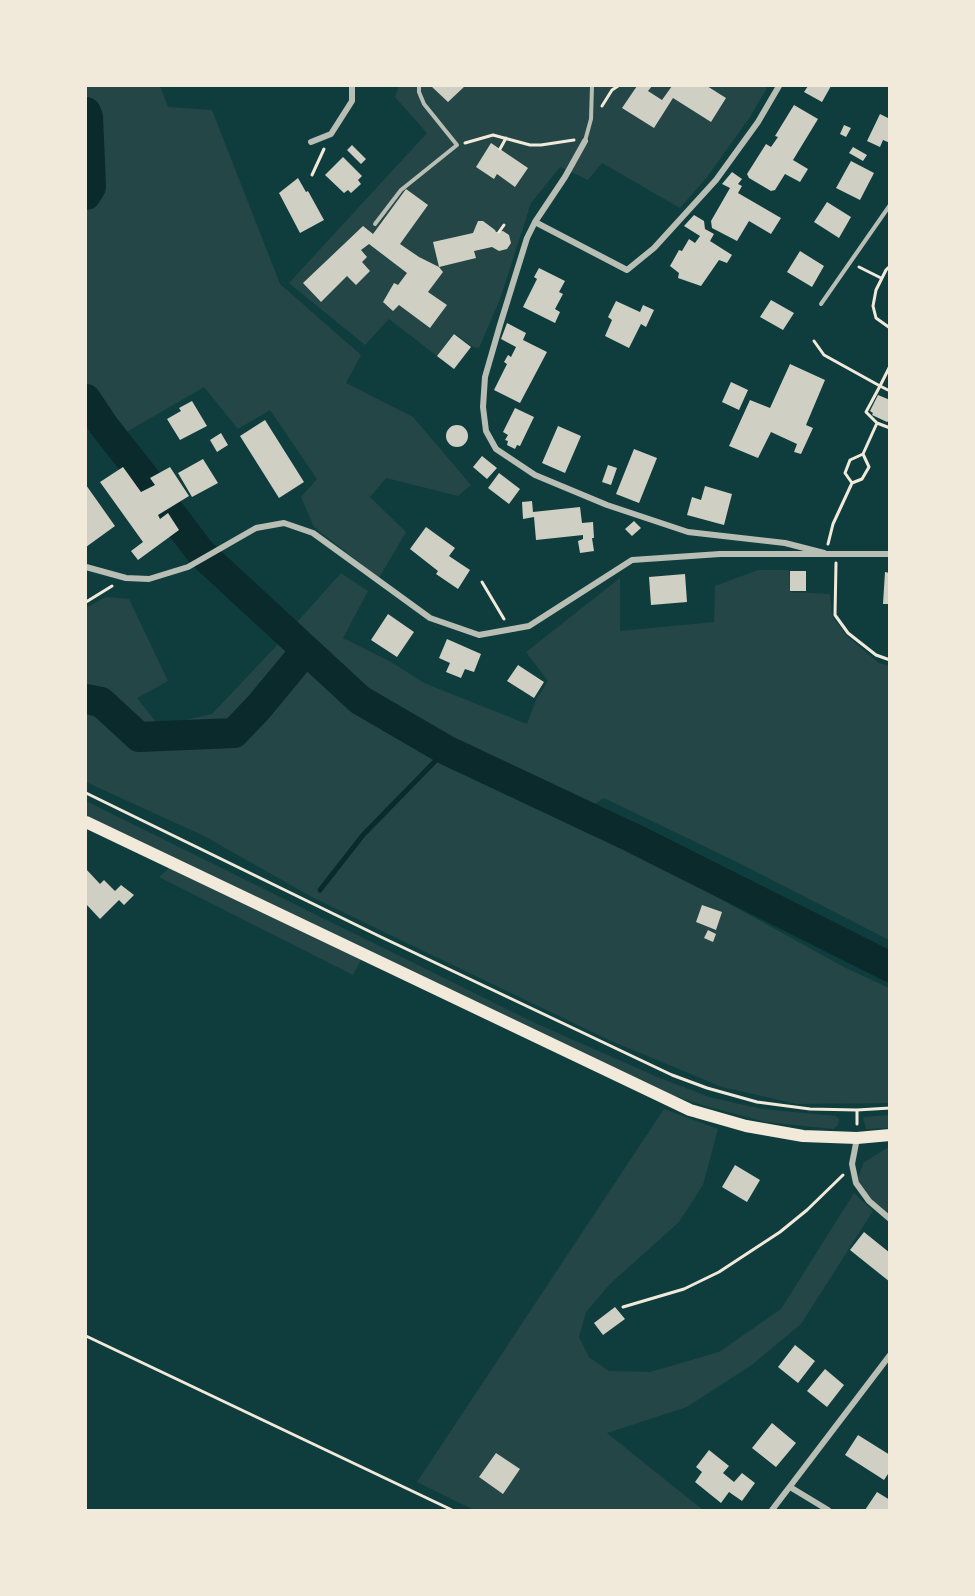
<!DOCTYPE html>
<style>
body{margin:0}
#map{position:relative;width:975px;height:1596px;overflow:hidden;background:#0f3d3e;font-family:Figtree,sans-serif}
canvas{display:block}
.frame{position:absolute;inset:0;border:87px solid #f1e9da;pointer-events:none}
</style>
<div id="map">
<canvas width="975" height="1596"></canvas>
<div class="frame"></div>
</div>
<script>
const context = document.querySelector('canvas').getContext('2d');
context.lineJoin = 'round';
function paint(path, color) {
  context.fillStyle = color;
  context.fill(path, 'evenodd');
}
function shape(rows) {
  const path = new Path2D();
  for (const r of rows) {
    if (r.length === 3) {
      path.moveTo(r[0] + r[2], r[1]);
      path.arc(r[0], r[1], r[2], 0, 2 * Math.PI);
      continue;
    }
    path.moveTo(r[0], r[1]);
    for (let i = 2; i < r.length; i += 2) path.lineTo(r[i], r[i + 1]);
  }
  return path;
}
function trace(path, color, width, dash) {
  context.strokeStyle = color;
  context.lineWidth = width;
  context.lineCap = dash ? 'butt' : 'round';
  context.setLineDash(dash || []);
  context.stroke(path);
}
const green = shape([
 [86,86,160,86,168,107,212,110,280,284,361,355,346,383,413,417,471,485,458,496,386,478,370,497,406,532,379,578,314,527,301,497,317,479,270,410,238,429,204,387,123,434,86,382,86,207,98,180,96,118,86,96],
 [399,86,768,86,750,117,707,177,680,208,602,163,588,180,560,167,531,203,500,299,479,348,473,347,454,333,437,356,389,319,365,345,289,283,427,133,395,97],
 [758,570,789,570,790,592,830,594,832,616,847,636,879,663,889,666,889,940,739,863,604,798,579,813,461,757,387,715,290,630,341,573,368,591,343,638,391,662,424,683,527,724,536,700,548,681,526,652,620,578,620,631,714,622,715,586],
 [106,597,129,599,168,681,137,698,159,726,212,714,281,641,369,722,445,757,590,832,626,847,844,967,889,988,889,1103,797,1104,722,1087,609,1040,384,932,312,897,204,836,86,782,86,608],
 [86,801,535,1023,655,1076,709,1097,762,1109,836,1116,839,1119,838,1125,833,1129,766,1122,705,1106,644,1086,86,817],
 [171,866,362,958,353,975,159,877],
 [664,1109,718,1129,703,1185,679,1222,610,1284,586,1312,579,1337,589,1357,609,1371,650,1372,719,1352,781,1309,854,1193,873,1211,801,1324,753,1364,687,1407,607,1433,703,1510,474,1510,417,1482],
 [889,1115,889,1128,866,1129,863,1117],
 [889,1147,889,1219,856,1183,864,1162]
]);
const stream = shape([
 [320,890,363,835,446,750]
]);
const river = shape([
 [86,112,88,117,91,187,86,195],
 [86,399,104,426,152,487],
 [170,512,201,553,360,700,446,750,633,838,890,967],
 [86,699,101,702,139,737,234,733,258,708,306,650]
]);
const building = shape([
 [431,86,465,86,448,102],
 [637,86,642,87,652,86,648,91,662,100,672,86,707,86,726,98,711,122,673,98,654,128,622,108],
 [808,86,831,86,822,102,804,92],
 [794,105,818,119,793,160,808,169,800,182,785,174,775,190,771,191,749,178,747,174,766,144,771,147,778,137,775,136],
 [880,114,890,119,890,143,883,140,880,147,867,141],
 [844,125,851,128,846,137,840,134],
 [491,143,528,168,515,187,497,174,494,179,476,167],
 [352,145,366,159,361,164,347,150],
 [853,147,867,155,863,161,849,153],
 [343,157,362,176,358,180,361,184,351,193,348,190,344,193,325,175],
 [851,161,874,173,860,200,836,188],
 [732,172,742,179,738,184,742,186,738,193,781,218,771,234,749,221,737,241,712,228,711,221,730,188,722,184],
 [298,178,306,192,308,191,324,220,300,233,279,193],
 [406,189,428,205,400,244,419,257,439,267,443,272,428,292,447,305,430,328,399,305,393,311,383,302,394,283,398,285,407,273,369,244,361,250,367,257,362,262,370,271,356,285,347,276,321,302,303,283,363,226,373,234],
 [827,202,851,217,839,238,814,222],
 [694,215,704,221,705,229,714,234,710,241,732,255,727,263,719,260,701,286,678,278,679,273,670,266,679,250,682,251,689,239,695,243,700,236,684,226],
 [478,221,483,221,495,230,496,232,503,231,509,235,511,243,507,249,499,251,492,247,474,251,476,258,439,267,433,242,473,233],
 [800,251,824,266,812,287,787,272],
 [539,268,565,281,559,292,563,294,555,309,560,312,555,323,523,307,537,279,534,277],
 [771,300,794,313,783,330,760,317],
 [616,301,640,312,643,305,654,310,646,327,641,324,629,348,605,336,612,320,608,317],
 [507,323,526,333,523,340,547,352,520,403,494,390,507,364,504,362,508,355,511,357,516,347,501,339],
 [454,334,471,347,454,369,437,356],
 [790,364,825,380,806,425,813,428,801,454,794,452,797,444,771,432,758,458,729,446,750,400,770,408],
 [731,382,748,390,739,410,722,402],
 [878,395,890,400,890,420,887,422,872,415,873,413,870,411],
 [192,401,207,426,180,440,167,419,181,411,179,408],
 [515,408,534,417,520,446,517,445,515,449,507,445,508,441,505,440,508,435,503,432],
 [265,420,304,482,279,498,240,436],
 [457,436,11],
 [558,426,581,436,565,473,542,463],
 [221,433,228,445,217,452,210,440],
 [634,449,657,458,639,503,616,494],
 [482,456,497,468,487,479,473,467],
 [203,459,218,483,192,497,178,473],
 [608,465,617,468,611,485,602,482],
 [123,467,141,492,155,485,150,478,170,467,189,496,158,515,160,519,168,513,179,530,138,560,131,551,143,542,100,482],
 [499,473,520,489,509,504,488,488],
 [86,485,115,526,86,547],
 [705,486,732,494,724,525,687,515,692,497,701,500],
 [532,501,533,512,580,507,582,523,593,522,594,538,592,538,594,551,580,553,578,541,583,539,583,535,536,540,534,517,523,519,522,502],
 [634,521,641,528,632,536,625,529],
 [426,527,455,548,449,556,470,570,458,589,436,574,438,571,410,549],
 [790,571,806,571,806,591,790,591],
 [885,572,890,573,890,604,883,604],
 [685,574,687,602,651,605,649,577],
 [388,614,414,632,397,657,371,640],
 [447,639,481,654,474,672,465,669,461,678,446,672,450,663,439,658],
 [518,665,544,682,534,698,507,681],
 [86,869,100,884,104,880,115,891,121,885,134,895,124,905,119,900,100,919,86,904],
 [702,905,722,912,716,930,696,922],
 [708,930,716,934,713,942,704,938],
 [735,1165,760,1180,747,1202,722,1187],
 [864,1232,890,1253,890,1282,850,1250],
 [615,1307,625,1319,603,1335,594,1323],
 [795,1345,815,1361,798,1383,778,1367],
 [825,1369,844,1385,827,1407,807,1391],
 [772,1423,796,1443,776,1467,752,1448],
 [858,1435,890,1455,890,1471,884,1480,845,1455],
 [709,1450,729,1466,723,1473,734,1482,742,1473,755,1483,742,1501,729,1492,721,1503,695,1482,702,1472,696,1467],
 [496,1453,520,1469,503,1494,479,1477],
 [877,1492,890,1500,890,1510,865,1510]
]);
const path = shape([
 [602,106,612,90,618,86],
 [465,143,493,135,530,145,541,145,574,140],
 [500,149,506,138],
 [312,175,324,149],
 [499,232,504,225],
 [890,266,886,270,876,290,873,306,876,318,890,328],
 [859,267,881,278],
 [814,341,824,355,880,386,866,412,877,423],
 [890,366,880,386,890,391],
 [852,483,845,473,850,460,863,454],
 [828,544,833,524,852,483,862,479,869,467,863,454,877,423,890,428],
 [836,563,835,615,848,633,876,655,890,660],
 [482,582,504,619],
 [86,602,112,586],
 [86,793,381,937,672,1075,707,1088,757,1102,810,1109,857,1110,857,1124],
 [857,1110,890,1108],
 [623,1307,684,1289,719,1272,780,1232,807,1210,843,1175],
 [86,1336,452,1510]
]);
const service = shape([
 [585,141,591,119,592,86],
 [375,224,401,190,457,145,424,104,419,92,419,86],
 [821,304,890,205]
]);
const minor = shape([
 [585,141,565,177,535,222,527,238,500,325,485,377,483,407,486,431,496,449,535,475,607,505,688,532,785,543,824,553],
 [311,142,331,134,352,101,352,86],
 [535,222,627,270,654,248,716,180,758,122,779,86],
 [86,567,126,578,149,579,188,567,256,528,284,523,313,533,430,618,479,635,529,626,632,560,720,554,890,554],
 [857,1138,852,1164,856,1183,869,1201,890,1219],
 [790,1487,828,1510],
 [772,1510,890,1355]
]);
const secondary = shape([
 [86,822,690,1110,746,1126,803,1136,857,1138,890,1135]
]);
paint(green, '#244646');
trace(stream, '#0a2a2b', 5);
trace(river, '#0a2a2b', 30);
paint(building, '#cfcfc3');
trace(path, '#f1e9da', 3);
trace(service, '#b8beb3', 4);
trace(minor, '#b8beb3', 6);
trace(secondary, '#f1e9da', 12);
</script>
